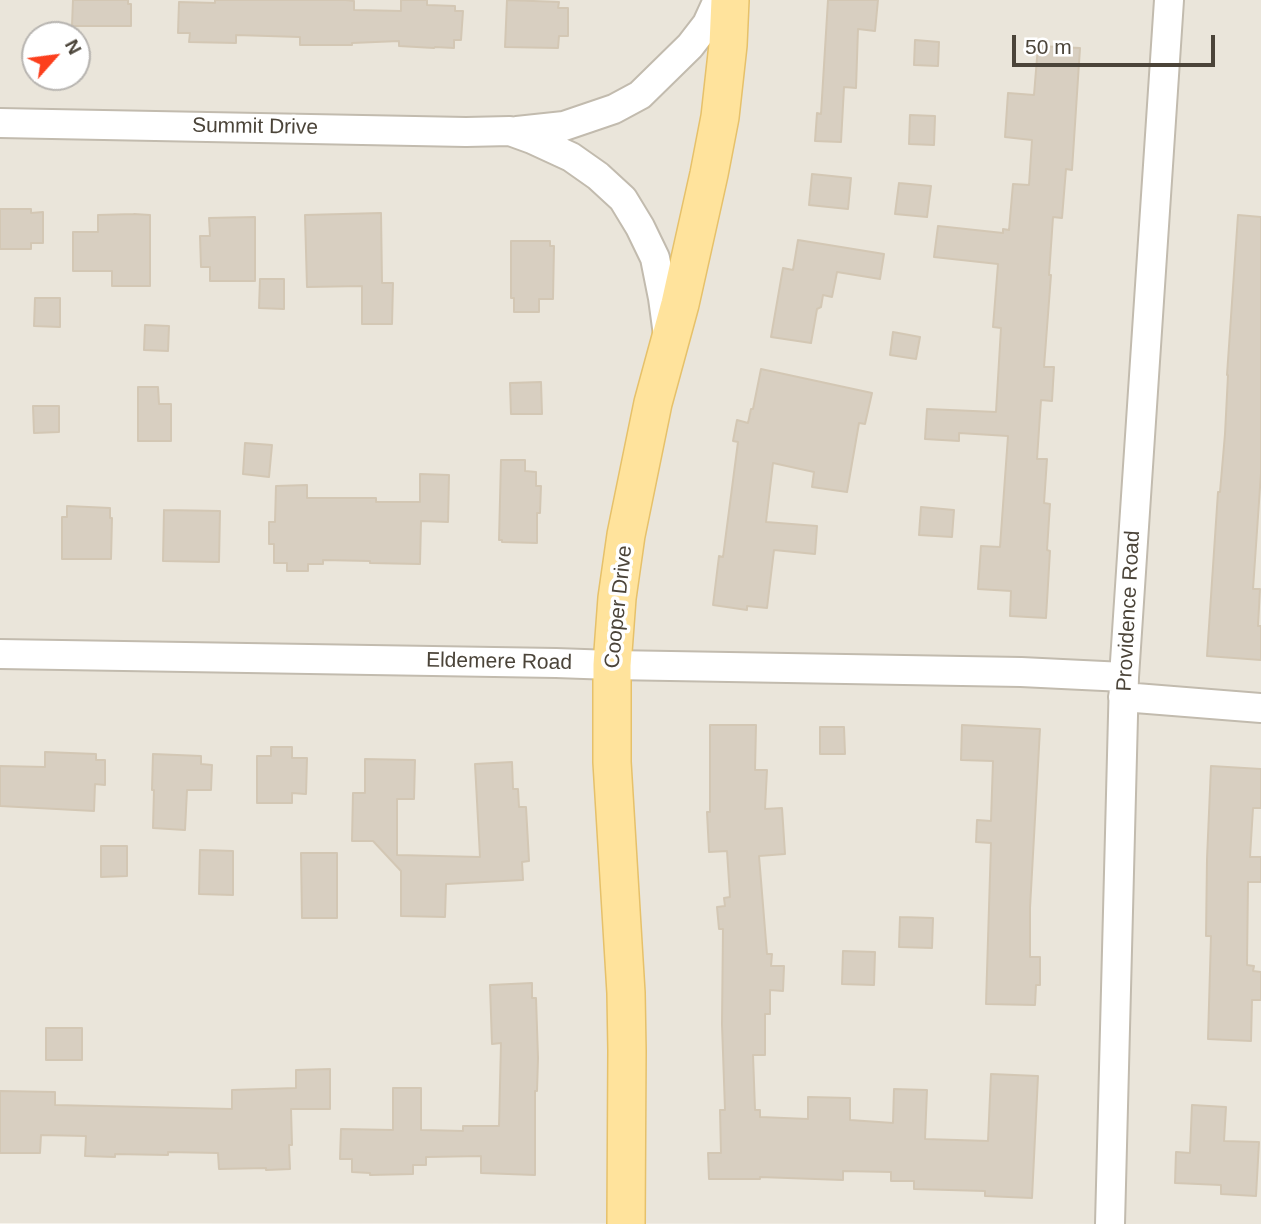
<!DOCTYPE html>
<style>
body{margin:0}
#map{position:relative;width:1261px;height:1224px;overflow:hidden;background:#f6f3ec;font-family:Arial,sans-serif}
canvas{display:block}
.north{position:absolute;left:21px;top:21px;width:70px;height:70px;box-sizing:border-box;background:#fff;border:2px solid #b7b4b0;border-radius:50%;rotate:62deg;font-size:19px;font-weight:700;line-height:28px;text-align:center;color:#4b4439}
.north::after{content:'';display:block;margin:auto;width:24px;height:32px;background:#fc3f1d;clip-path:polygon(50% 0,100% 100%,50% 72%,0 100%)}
.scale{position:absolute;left:1012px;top:35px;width:203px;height:32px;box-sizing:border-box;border:4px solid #4b4439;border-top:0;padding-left:9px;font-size:21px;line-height:24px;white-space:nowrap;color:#4b4439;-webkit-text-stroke:5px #fff;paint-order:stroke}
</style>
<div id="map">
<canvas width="1261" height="1224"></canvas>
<div class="north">N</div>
<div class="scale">50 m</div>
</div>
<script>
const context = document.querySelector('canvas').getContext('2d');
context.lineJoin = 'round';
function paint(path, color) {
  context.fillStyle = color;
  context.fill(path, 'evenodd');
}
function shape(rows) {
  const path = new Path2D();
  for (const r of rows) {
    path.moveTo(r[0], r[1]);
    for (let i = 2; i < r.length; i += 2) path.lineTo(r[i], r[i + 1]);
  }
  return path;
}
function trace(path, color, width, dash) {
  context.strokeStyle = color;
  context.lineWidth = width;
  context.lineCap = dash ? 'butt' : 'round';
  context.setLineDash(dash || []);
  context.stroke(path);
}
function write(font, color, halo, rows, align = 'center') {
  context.font = font + ' Arial,sans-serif';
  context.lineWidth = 7;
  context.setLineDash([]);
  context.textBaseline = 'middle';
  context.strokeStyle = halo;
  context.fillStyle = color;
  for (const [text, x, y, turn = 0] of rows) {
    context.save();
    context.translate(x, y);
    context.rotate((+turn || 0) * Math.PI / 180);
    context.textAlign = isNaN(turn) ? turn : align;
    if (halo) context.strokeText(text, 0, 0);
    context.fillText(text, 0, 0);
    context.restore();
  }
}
const residential = shape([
 [0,0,1261,0,1261,1224,0,1223],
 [35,35,77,35,77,77,35,77]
]);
const building = shape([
 [73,0,128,0,128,4,131,4,131,26,72,26,73,0],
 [215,0,346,0,354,1,354,10,401,11,401,0,427,0,427,5,455,6,455,11,463,11,461,40,454,40,454,48,435,47,434,48,399,46,399,41,352,43,352,45,300,45,300,37,236,35,236,43,189,42,190,33,178,33,179,2,215,3,215,0],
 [507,0,559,2,558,8,568,8,568,36,559,36,558,48,505,47,507,0],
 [828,0,878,0,875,31,858,29,856,88,844,87,841,142,815,141,817,113,821,114,828,0],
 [915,40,939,42,938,66,914,65,915,40],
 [1038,46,1080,48,1072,170,1066,169,1062,218,1053,217,1049,275,1051,275,1044,367,1054,367,1052,401,1041,400,1037,459,1047,459,1044,503,1050,504,1047,550,1050,551,1046,618,1010,616,1011,591,978,589,981,546,1000,547,1008,436,959,433,959,441,925,439,927,409,996,412,1001,328,993,327,998,264,934,257,938,226,1003,233,1003,229,1009,230,1013,184,1029,185,1032,140,1005,137,1008,93,1034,95,1038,46],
 [910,115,935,116,934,145,909,144,910,115],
 [812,174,851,178,848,209,809,205,812,174],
 [899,183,931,186,927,217,895,214,899,183],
 [0,209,31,209,31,213,43,212,43,243,31,243,31,249,0,249,0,209],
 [381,213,382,283,393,283,392,324,362,324,362,286,307,287,305,215,381,213],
 [134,214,150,215,150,286,112,286,112,271,73,271,73,232,98,232,98,215,134,214],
 [1238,215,1261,217,1261,473,1253,589,1260,589,1258,626,1261,626,1261,660,1207,656,1218,492,1220,492,1225,434,1228,375,1227,375,1238,215],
 [255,217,255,281,210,281,210,267,201,267,200,236,210,236,209,218,255,217],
 [798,240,884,254,880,279,837,272,832,297,823,295,821,307,817,309,811,343,771,337,783,268,793,270,798,240],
 [511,241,550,241,550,246,554,246,553,299,539,299,539,312,514,312,514,298,511,298,511,241],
 [260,279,284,279,284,309,259,308,260,279],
 [35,298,60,298,60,327,34,326,35,298],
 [145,325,169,326,168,351,144,350,145,325],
 [893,332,920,337,916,359,890,355,893,332],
 [761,369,872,393,865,424,859,423,847,492,812,487,814,472,773,463,766,522,817,526,815,554,774,550,767,608,747,606,747,610,713,605,719,556,723,557,738,442,733,441,737,420,748,423,751,409,753,409,761,369],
 [541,382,542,414,511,414,510,383,541,382],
 [138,387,158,387,159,404,171,404,171,441,138,441,138,387],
 [33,406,59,406,59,432,34,433,33,406],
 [245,443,272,445,269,477,243,474,245,443],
 [501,460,525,460,525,471,536,472,536,486,541,486,540,513,537,513,537,543,502,542,502,540,499,540,501,460],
 [420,474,449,475,448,522,421,521,420,564,370,563,370,561,323,560,323,564,308,564,308,571,287,571,287,563,274,563,274,544,269,544,269,522,275,522,276,486,307,485,307,498,376,498,376,502,420,502,420,474],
 [67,506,110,508,110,518,112,518,111,559,62,559,62,517,67,517,67,506],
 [921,507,954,510,952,537,919,535,921,507],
 [164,510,220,511,219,562,163,561,164,510],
 [710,725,756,725,755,770,767,770,765,809,782,808,785,854,759,856,767,954,772,954,771,966,784,966,783,991,770,990,770,1014,765,1014,765,1055,753,1055,755,1110,760,1110,760,1117,808,1119,808,1097,850,1098,850,1120,893,1123,894,1089,927,1090,925,1139,988,1141,991,1074,1038,1076,1032,1198,985,1196,985,1191,914,1189,914,1181,891,1181,891,1172,843,1171,843,1180,760,1177,760,1179,709,1179,708,1153,721,1153,720,1110,725,1110,722,1024,723,929,719,929,717,907,725,906,724,898,730,897,727,851,709,852,707,812,710,812,710,725],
 [962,725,1040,729,1030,908,1030,957,1040,957,1040,985,1036,985,1035,1005,986,1004,991,843,976,842,977,820,991,821,993,761,961,760,962,725],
 [820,727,844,727,845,754,820,754,820,727],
 [271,747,292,747,292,758,307,758,306,794,292,793,292,803,257,803,257,756,271,756,271,747],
 [45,752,96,754,96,760,105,760,105,785,95,784,94,811,0,806,0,766,45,767,45,752],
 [153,754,201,756,201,764,212,765,211,790,187,790,185,830,153,828,154,790,152,790,153,754],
 [365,759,415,760,414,799,397,799,397,855,480,857,475,764,512,762,513,789,518,789,519,807,526,807,529,861,522,862,523,880,446,884,445,917,401,916,401,871,373,841,352,841,353,793,365,793,365,759],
 [1211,766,1261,769,1261,808,1253,808,1250,857,1261,857,1261,882,1248,882,1247,965,1254,966,1253,971,1261,972,1261,1000,1252,1000,1251,1041,1208,1039,1211,936,1206,936,1207,859,1211,766],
 [101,846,127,846,127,876,101,877,101,846],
 [200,850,233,851,233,895,199,894,200,850],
 [301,853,337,853,337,918,302,918,301,853],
 [900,917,933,918,932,948,899,947,900,917],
 [843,951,875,952,874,985,842,984,843,951],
 [532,983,532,998,536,998,538,1058,537,1091,535,1091,535,1175,481,1173,481,1156,426,1157,426,1165,413,1165,413,1174,370,1175,370,1173,352,1172,352,1159,340,1159,341,1129,393,1130,393,1088,421,1088,421,1130,463,1131,463,1126,499,1126,501,1043,492,1044,490,985,532,983],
 [46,1028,82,1028,82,1060,46,1060,46,1028],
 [330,1069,330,1109,291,1109,292,1145,289,1145,290,1169,266,1170,266,1168,219,1169,218,1153,168,1152,168,1155,115,1154,115,1157,85,1156,86,1136,41,1135,40,1153,0,1153,0,1091,55,1092,55,1105,232,1109,232,1090,296,1088,296,1070,330,1069],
 [1192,1105,1226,1107,1224,1141,1259,1142,1256,1196,1221,1194,1221,1185,1175,1183,1176,1152,1190,1153,1192,1105]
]);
const minor = shape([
 [0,123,466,132,510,131,532,139,571,157,598,176,623,199,640,227,655,258,663,298,668,335],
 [517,131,564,126,614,109,640,95,690,46,707,24,718,0],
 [0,654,556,663,612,665,1021,672,1124,677],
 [1123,697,1261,708],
 [1110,1224,1124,677,1169,0]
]);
const major = shape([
 [626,1224,627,1051,626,993,612,762,612,665,617,598,626,535,653,403,680,304,709,174,720,117,728,45,730,0]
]);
const streetNames = [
 ["Summit Drive",255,127,1],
 ["Cooper Drive",619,607,-84],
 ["Providence Road",1129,611,-87],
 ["Eldemere Road",499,662,1]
];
paint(residential, '#eae5da');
paint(building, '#d8cfc1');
trace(building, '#d3c7b4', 2);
trace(minor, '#c2bbae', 32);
trace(major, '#e6c16a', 40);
trace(minor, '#fff', 28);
trace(major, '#ffe39c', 37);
write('21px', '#4b4439', '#fff', streetNames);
</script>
